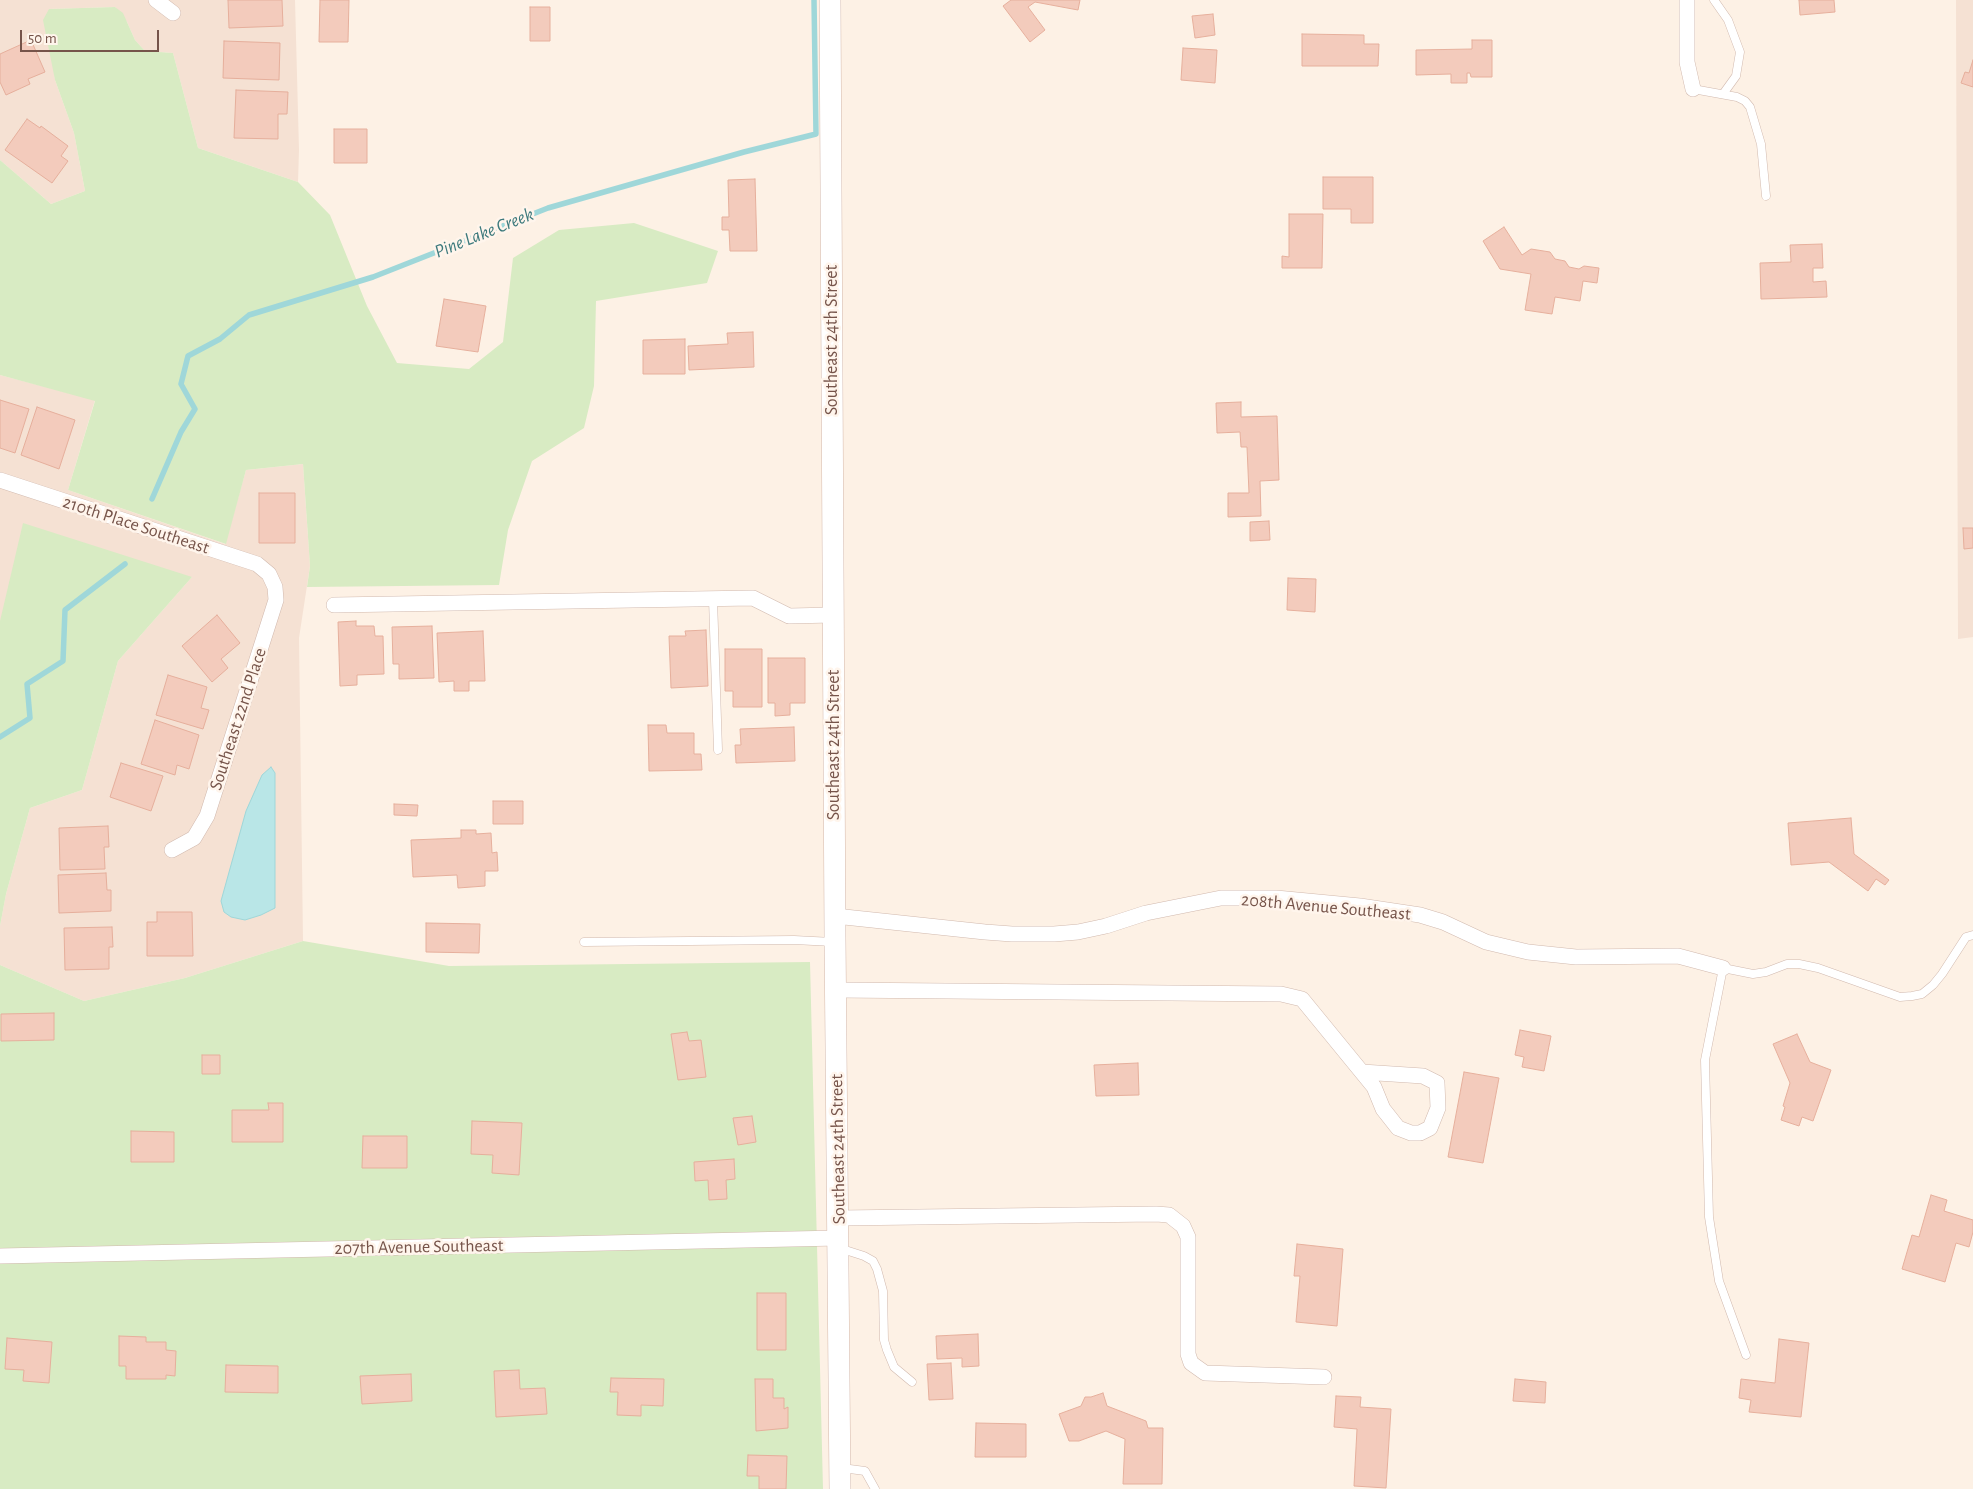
<!DOCTYPE html>
<style>
body{margin:0}
#map{position:relative;width:1973px;height:1489px;overflow:hidden;background:#fdf1e5;font-family:"Alegreya Sans",sans-serif}
canvas{display:block}
.scale{position:absolute;left:20px;top:30px;width:139px;height:22px;box-sizing:border-box;border:2px solid #76544a;border-top:0;padding-left:6px;font-size:15px;line-height:18px;white-space:nowrap;color:#76544a;-webkit-text-stroke:4px #fff5ec;paint-order:stroke}
</style>
<div id="map">
<canvas width="1973" height="1489"></canvas>
<div class="scale">50 m</div>
</div>
<script>
const context = document.querySelector('canvas').getContext('2d');
context.lineJoin = 'round';
function paint(path, color) {
  context.fillStyle = color;
  context.fill(path, 'evenodd');
}
function shape(rows) {
  const path = new Path2D();
  for (const r of rows) {
    path.moveTo(r[0], r[1]);
    for (let i = 2; i < r.length; i += 2) path.lineTo(r[i], r[i + 1]);
  }
  return path;
}
function trace(path, color, width, dash) {
  context.strokeStyle = color;
  context.lineWidth = width;
  context.lineCap = dash ? 'butt' : 'round';
  context.setLineDash(dash || []);
  context.stroke(path);
}
function write(font, color, halo, rows, align = 'center') {
  context.font = font + ' "Alegreya Sans",sans-serif';
  context.lineWidth = 5;
  context.setLineDash([]);
  context.textBaseline = 'middle';
  context.strokeStyle = halo;
  context.fillStyle = color;
  for (const [text, x, y, turn = 0] of rows) {
    context.save();
    context.translate(x, y);
    context.rotate((+turn || 0) * Math.PI / 180);
    context.textAlign = isNaN(turn) ? turn : align;
    if (halo) context.strokeText(text, 0, 0);
    context.fillText(text, 0, 0);
    context.restore();
  }
}
const residential = shape([
 [0,0,295,0,299,150,298,182,198,148,173,53,145,51,135,40,127,22,115,7,49,9,55,80,74,133,85,191,51,204,0,160],
 [1956,0,1973,0,1973,637,1958,639],
 [0,375,95,400,68,490,225,544,246,470,303,464,310,566,299,638,303,941,185,978,84,1001,0,965,0,926,6,894,30,808,82,790,118,661,192,577,0,621]
]);
const green = shape([
 [115,7,123,13,135,40,145,51,173,53,198,148,298,182,330,215,367,306,397,363,469,369,503,342,513,258,559,230,634,223,718,251,707,283,596,301,594,386,584,428,532,461,508,530,499,585,307,587,310,566,303,464,246,470,226,544,68,490,95,401,0,375,0,160,51,204,85,191,74,133,55,80,43,20,49,9],
 [23,523,192,577,118,661,82,790,30,808,6,894,0,926,0,621],
 [303,941,449,966,810,962,823,1489,0,1489,0,965,84,1001,185,978]
]);
const water = shape([
 [271,767,275,773,275,908,261,915,245,920,231,917,224,912,221,901,246,811,262,775,271,767]
]);
const stream = shape([
 [152,499,181,432,195,409,181,384,188,356,220,339,249,315,373,277,548,208,744,152,816,134,814,0],
 [0,737,30,718,27,684,63,661,65,610,125,564]
]);
const building = shape([
 [228,0,282,0,283,26,229,28,228,0],
 [320,0,349,0,348,42,319,42,320,0],
 [1011,0,1080,0,1078,10,1035,2,1028,7,1045,30,1030,42,1003,6,1011,0],
 [1799,0,1834,0,1835,12,1800,15,1799,0],
 [530,7,550,7,550,41,530,41,530,7],
 [1213,14,1215,35,1195,38,1192,16,1213,14],
 [1302,34,1364,35,1364,44,1379,44,1378,66,1302,66,1302,34],
 [31,40,45,72,28,79,30,84,6,95,0,82,0,54,31,40],
 [1472,40,1492,40,1492,77,1471,77,1470,73,1467,73,1467,83,1451,83,1451,74,1416,75,1416,50,1472,49,1472,40],
 [224,41,280,43,279,80,223,78,224,41],
 [1183,48,1217,50,1215,83,1181,80,1183,48],
 [1973,60,1973,87,1961,83,1965,72,1969,73,1973,60],
 [236,90,288,92,287,114,278,114,278,139,234,138,236,90],
 [27,119,40,128,41,126,68,146,61,156,68,161,52,183,5,150,27,119],
 [334,129,367,129,367,163,334,163,334,129],
 [1323,177,1373,177,1373,223,1351,223,1351,209,1323,209,1323,177],
 [755,179,757,251,730,251,729,230,722,230,722,217,729,217,728,180,755,179],
 [1289,214,1323,214,1322,268,1282,268,1282,256,1289,257,1289,214],
 [1504,227,1522,255,1531,249,1550,252,1555,259,1565,261,1569,267,1579,269,1584,266,1599,268,1597,283,1583,281,1580,301,1555,297,1552,314,1525,310,1531,274,1500,269,1483,241,1504,227],
 [1822,244,1823,268,1813,268,1813,282,1826,281,1827,297,1761,299,1760,263,1791,262,1790,245,1822,244],
 [444,299,486,306,478,352,436,346,444,299],
 [753,332,754,367,689,370,688,346,728,344,727,333,753,332],
 [685,339,685,374,643,374,643,340,685,339],
 [0,400,29,409,15,453,0,448,0,400],
 [1241,402,1241,417,1277,416,1279,480,1260,481,1261,516,1228,517,1228,493,1249,493,1247,447,1241,447,1240,432,1217,433,1216,403,1241,402],
 [37,407,75,420,59,469,21,455,37,407],
 [259,493,295,493,295,543,259,543,259,493],
 [1269,521,1270,540,1250,541,1250,522,1269,521],
 [1963,528,1973,528,1973,548,1964,549,1963,528],
 [1288,578,1316,579,1315,612,1287,610,1288,578],
 [217,615,240,643,221,659,228,668,212,682,182,646,217,615],
 [356,621,356,626,374,626,375,636,383,636,384,674,357,675,357,685,340,686,338,622,356,621],
 [432,626,434,678,399,679,399,664,393,664,392,627,432,626],
 [706,630,708,686,671,688,669,636,686,636,685,631,706,630],
 [483,631,485,681,469,681,469,691,454,691,454,681,439,682,437,633,483,631],
 [725,649,762,649,762,707,733,707,733,691,725,691,725,649],
 [768,658,805,658,805,703,790,703,790,715,775,716,775,703,768,703,768,658],
 [168,675,207,687,201,708,209,710,203,729,156,715,168,675],
 [155,720,199,735,189,769,177,765,175,775,141,764,155,720],
 [648,725,666,725,667,733,694,733,694,754,701,754,702,770,649,771,648,725],
 [794,727,795,761,736,763,735,745,741,745,740,729,794,727],
 [121,763,163,776,151,811,110,797,121,763],
 [493,801,523,801,523,824,493,824,493,801],
 [394,804,418,805,417,816,394,815,394,804],
 [1851,818,1854,854,1889,880,1885,885,1876,879,1868,891,1829,862,1791,865,1788,823,1851,818],
 [108,826,109,847,104,847,105,869,60,870,59,828,108,826],
 [461,830,476,830,476,834,491,833,492,853,497,852,498,871,485,871,485,886,458,888,457,875,413,877,411,840,461,838,461,830],
 [106,873,107,890,111,890,111,911,59,913,58,875,106,873],
 [157,912,192,912,193,956,147,956,147,922,157,922,157,912],
 [426,923,480,924,479,953,426,952,426,923],
 [112,927,113,947,109,947,109,969,65,970,64,928,112,927],
 [54,1013,54,1040,1,1041,1,1014,54,1013],
 [1520,1030,1551,1036,1544,1071,1522,1067,1524,1057,1515,1055,1520,1030],
 [687,1032,689,1041,701,1040,706,1077,678,1080,671,1034,687,1032],
 [1797,1034,1810,1062,1831,1070,1813,1121,1802,1117,1799,1126,1781,1120,1785,1107,1783,1106,1790,1083,1773,1044,1797,1034],
 [202,1055,220,1055,220,1074,202,1074,202,1055],
 [1138,1063,1139,1095,1096,1096,1094,1065,1138,1063],
 [1464,1072,1499,1078,1483,1163,1448,1157,1464,1072],
 [268,1103,283,1103,283,1142,232,1142,232,1110,269,1110,268,1103],
 [752,1116,756,1142,738,1145,733,1118,752,1116],
 [472,1121,522,1123,519,1175,492,1173,493,1155,471,1154,472,1121],
 [131,1131,174,1132,174,1162,131,1162,131,1131],
 [363,1136,407,1136,407,1168,362,1168,363,1136],
 [734,1159,735,1179,726,1180,727,1199,709,1200,708,1180,695,1181,694,1162,734,1159],
 [1931,1195,1947,1200,1944,1211,1973,1220,1973,1232,1969,1247,1956,1243,1945,1282,1902,1269,1912,1235,1919,1237,1931,1195],
 [1297,1244,1343,1249,1337,1326,1296,1322,1300,1276,1294,1276,1297,1244],
 [757,1293,786,1293,786,1350,757,1350,757,1293],
 [978,1334,979,1366,962,1367,962,1358,937,1359,936,1336,978,1334],
 [119,1336,146,1337,146,1342,166,1342,166,1350,176,1351,175,1376,166,1375,166,1379,126,1379,126,1366,119,1366,119,1336],
 [7,1338,52,1342,49,1383,23,1381,24,1370,5,1369,7,1338],
 [1779,1339,1809,1343,1801,1417,1749,1412,1751,1400,1739,1398,1741,1379,1775,1383,1779,1339],
 [951,1363,953,1399,929,1400,927,1364,951,1363],
 [226,1365,278,1366,278,1393,225,1392,226,1365],
 [519,1370,520,1389,545,1388,547,1414,496,1417,494,1371,519,1370],
 [411,1374,412,1401,362,1404,360,1376,411,1374],
 [611,1378,664,1379,663,1406,641,1405,641,1416,617,1415,618,1392,610,1392,611,1378],
 [755,1379,773,1379,773,1398,784,1398,784,1409,788,1407,788,1428,756,1431,755,1379],
 [1515,1379,1546,1382,1545,1403,1513,1401,1515,1379],
 [1103,1393,1107,1406,1146,1421,1148,1428,1163,1428,1162,1484,1123,1484,1125,1439,1106,1431,1079,1441,1069,1441,1059,1414,1081,1406,1085,1397,1091,1397,1103,1393],
 [1336,1396,1361,1397,1360,1407,1391,1409,1386,1488,1354,1486,1357,1429,1334,1427,1336,1396],
 [976,1423,1026,1424,1026,1457,975,1457,976,1423],
 [748,1455,787,1456,786,1489,759,1489,759,1476,747,1476,748,1455]
]);
const lane = shape([
 [1714,0,1728,20,1740,52,1736,76,1723,94],
 [1693,89,1737,97,1745,101,1750,107,1761,144,1766,196],
 [713,599,718,750],
 [584,942,794,940,833,942],
 [839,1248,864,1256,873,1261,877,1269,883,1291,884,1340,887,1350,894,1367,912,1382],
 [1746,1355,1719,1281,1709,1217,1705,1060,1723,968,1753,974,1766,972,1787,964,1799,964,1818,968,1900,997,1912,996,1922,994,1933,985,1942,974,1966,937,1973,935],
 [842,1468,865,1471,875,1489]
]);
const street = shape([
 [156,0,173,13],
 [1687,0,1687,62,1693,89],
 [0,480,257,564,269,574,275,587,276,600,207,816,194,838,172,850],
 [334,605,753,598,789,616,833,615],
 [835,916,985,932,1012,934,1054,934,1078,932,1106,926,1146,913,1221,898,1276,898,1360,906,1420,915,1443,922,1486,942,1528,952,1576,957,1678,956,1723,968],
 [836,990,1281,994,1302,999,1374,1087,1383,1109,1398,1128,1411,1133,1420,1133,1430,1128,1438,1108,1437,1083,1423,1076,1362,1072],
 [839,1218,1156,1214,1169,1215,1183,1226,1188,1237,1188,1354,1191,1363,1205,1373,1324,1377],
 [0,1256,839,1238]
]);
const secondary = shape([
 [830,0,835,937,840,1489]
]);
const streetNames = [
 ["Southeast 24th Street",832,340,-90],
 ["210th Place Southeast",136,525,18],
 ["Southeast 22nd Place",238,719,-72],
 ["Southeast 24th Street",834,745,-90],
 ["208th Avenue Southeast",1326,907,5],
 ["Southeast 24th Street",838,1149,-91],
 ["207th Avenue Southeast",419,1247,-1]
];
const waterNames = [
 ["Pine Lake Creek",484,233,-22]
];
paint(residential, '#f5e1d3');
paint(green, '#d8ebc3');
paint(water, '#b9e6e7');
trace(water, '#9fd7d9', 1);
trace(stream, '#9fd7d9', 5.5);
paint(building, '#f3cbbc');
trace(building, '#e6af9c', 1);
trace(lane, '#d1b9ae', 9);
trace(street, '#d1b9ae', 16);
trace(secondary, '#d4b8ab', 22);
trace(lane, '#fff', 8);
trace(street, '#fff', 15);
trace(secondary, '#fff', 21);
write('18px', '#76544a', '#fff5ec', streetNames);
write('italic 19px', '#3c797c', '#fff5ec', waterNames);
</script>
